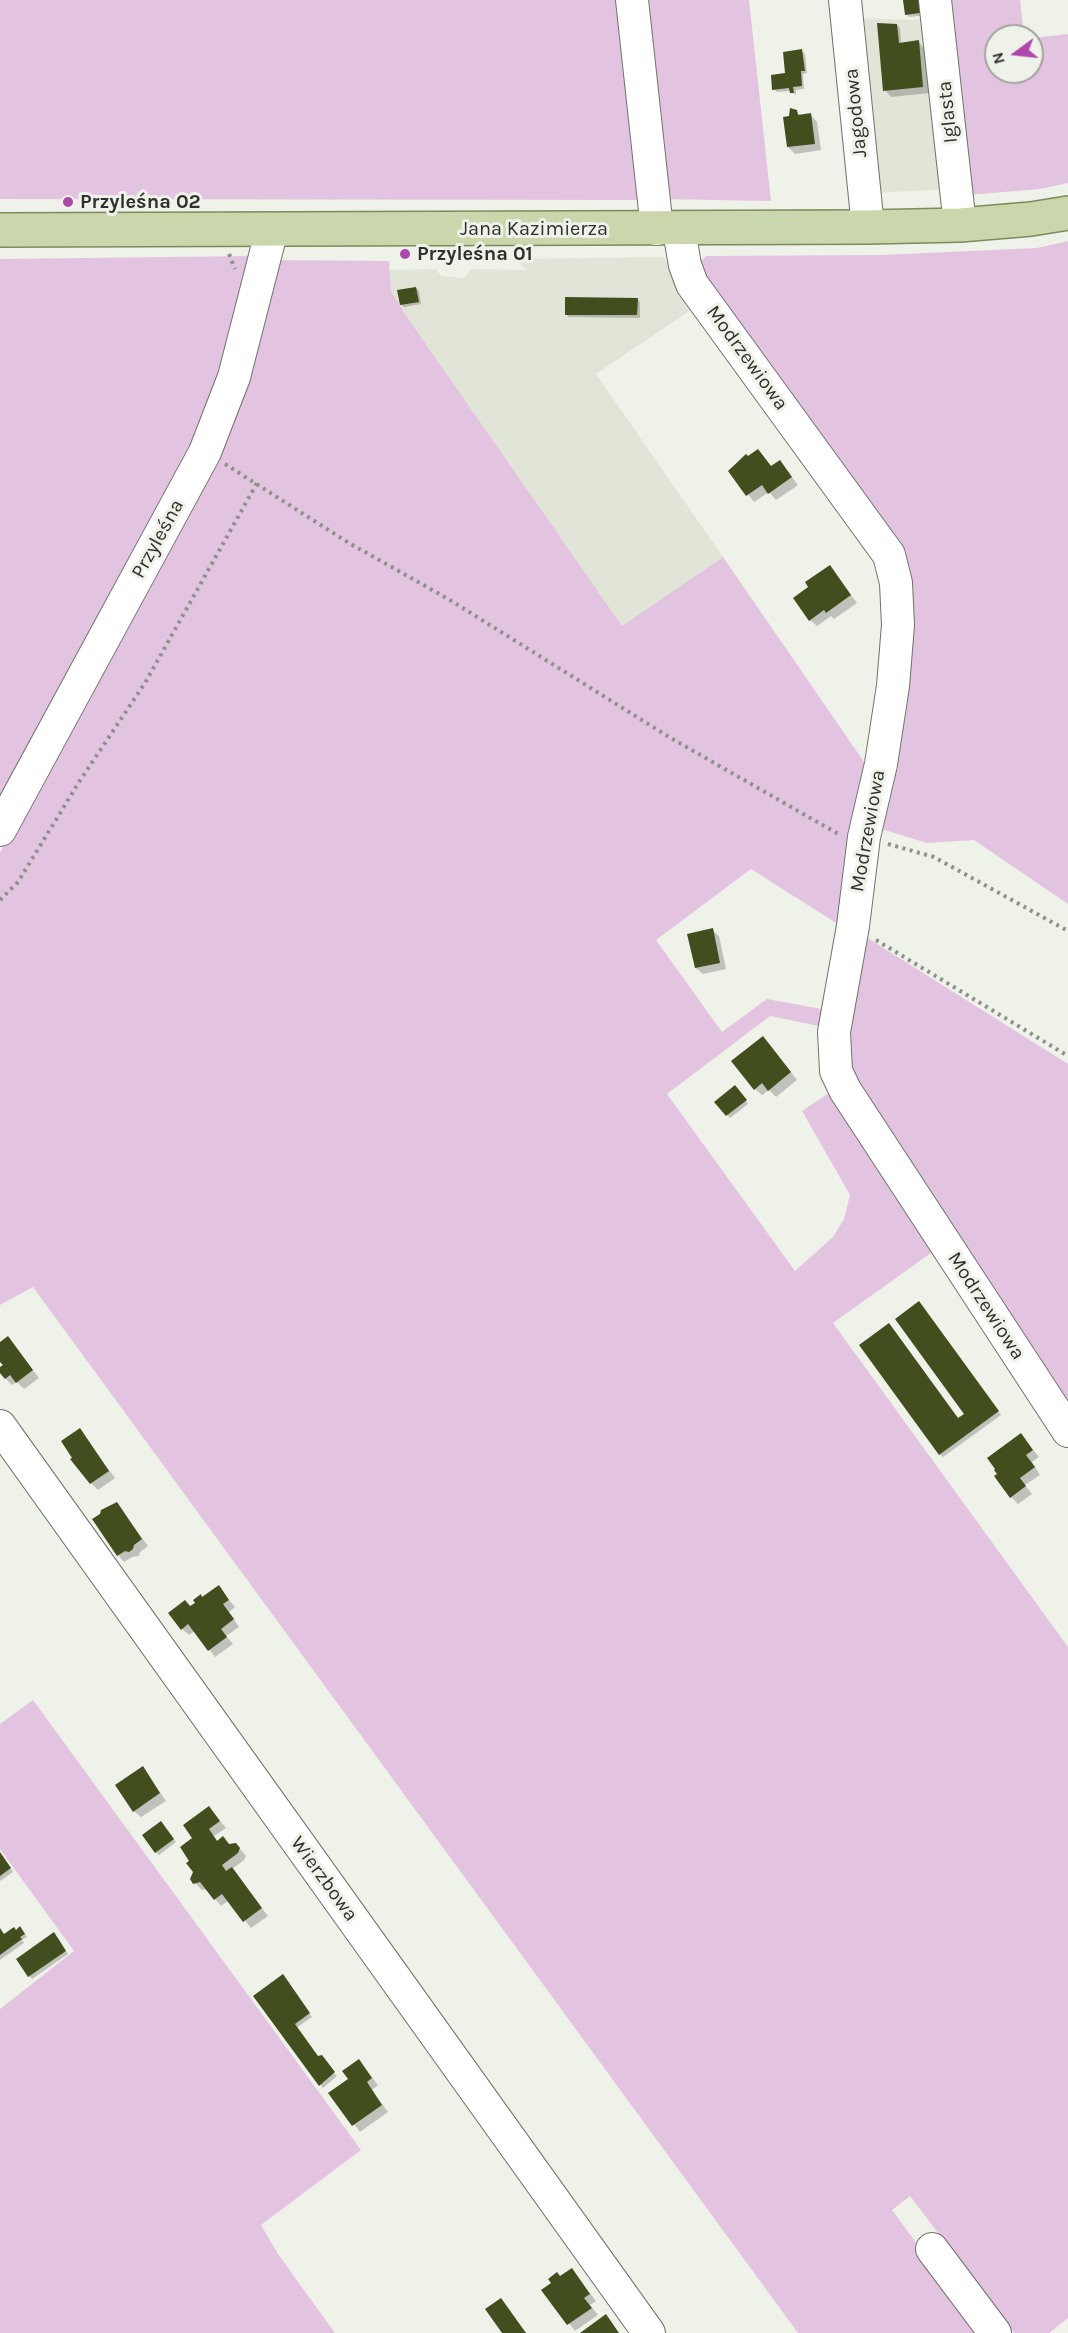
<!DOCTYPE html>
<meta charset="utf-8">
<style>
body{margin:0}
#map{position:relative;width:1068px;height:2333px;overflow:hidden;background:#eff2e9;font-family:Karla,sans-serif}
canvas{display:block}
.north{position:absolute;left:984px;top:24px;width:60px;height:60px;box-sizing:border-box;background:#eff2e9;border:2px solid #a2a49e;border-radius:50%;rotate:255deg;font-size:16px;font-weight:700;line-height:24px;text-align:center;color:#2f302d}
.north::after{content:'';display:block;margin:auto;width:21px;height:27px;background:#af48ac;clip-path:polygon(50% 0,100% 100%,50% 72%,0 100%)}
</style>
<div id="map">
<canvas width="1068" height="2333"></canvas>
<div class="north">N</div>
</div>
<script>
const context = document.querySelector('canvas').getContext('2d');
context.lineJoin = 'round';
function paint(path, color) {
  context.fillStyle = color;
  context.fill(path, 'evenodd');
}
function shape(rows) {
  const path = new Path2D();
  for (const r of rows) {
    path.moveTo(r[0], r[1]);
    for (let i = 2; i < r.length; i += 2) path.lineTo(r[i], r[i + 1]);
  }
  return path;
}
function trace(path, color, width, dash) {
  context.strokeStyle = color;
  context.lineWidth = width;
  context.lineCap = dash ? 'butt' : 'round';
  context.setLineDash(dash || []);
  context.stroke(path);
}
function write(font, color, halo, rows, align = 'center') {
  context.font = font + ' Karla,sans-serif';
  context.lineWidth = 6;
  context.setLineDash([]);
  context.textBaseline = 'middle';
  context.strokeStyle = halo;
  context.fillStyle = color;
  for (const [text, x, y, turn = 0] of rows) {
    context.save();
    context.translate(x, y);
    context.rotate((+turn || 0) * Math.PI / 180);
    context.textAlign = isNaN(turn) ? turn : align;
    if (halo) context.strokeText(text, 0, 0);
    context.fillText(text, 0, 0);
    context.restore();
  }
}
const built = shape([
 [930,17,948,189,876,193,855,18,913,20],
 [663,257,700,304,596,374,723,557,622,627,407,317,391,291,390,270,436,269,441,276,464,278,471,269,526,270,516,259]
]);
const green = shape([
 [0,0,626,0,649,200,0,199],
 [639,0,749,0,771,201,658,199],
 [946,0,1020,0,1024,36,996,36,996,72,1032,72,1032,38,1068,34,1068,183,1040,189,967,195],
 [1068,241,1068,904,974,840,927,843,878,828,906,566,697,272,701,261,706,256,882,255,1037,248],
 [256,256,227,373,167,500,0,817,0,259],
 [272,260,389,261,391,291,407,317,622,626,723,557,873,775,841,926,751,869,656,940,722,1032,767,999,827,1010,824,1027,770,1016,667,1094,795,1271,833,1237,844,1219,850,1195,802,1111,835,1089,938,1248,833,1323,1068,1647,1068,2318,1049,2333,1014,2333,910,2196,892,2210,983,2333,798,2333,33,1287,0,1305,0,853,184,512],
 [858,932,1068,1064,1068,1408,838,1060],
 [33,1700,361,2150,261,2225,278,2254,335,2333,0,2333,0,2009,74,1951,0,1849,0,1724]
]);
const shadow = shape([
 [905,0,929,15,909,17,906,14],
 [897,25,900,28,901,44,918,42,925,49,930,93,891,97,885,90],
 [802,51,805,54,807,73,803,74,804,89,796,90,796,95,791,91,777,92,774,89,787,74],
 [796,111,801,116,811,115,817,122,821,150,795,154,788,147,790,117],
 [416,288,419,291,421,304,404,307,401,304],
 [637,299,640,302,640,318,569,317,566,314],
 [758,451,771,467,780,462,798,485,776,500,769,492,754,502,730,471],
 [830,567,857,603,834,619,831,616,817,626,810,620,810,588],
 [712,930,719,936,726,969,703,974,696,968],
 [770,1045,797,1080,776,1097,769,1090,762,1095,755,1089],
 [738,1090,748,1104,730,1118,716,1102],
 [921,1306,1001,1415,943,1457,940,1454,959,1420,966,1415],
 [8,1338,39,1378,24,1389,17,1382,12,1385,0,1373,0,1369,5,1365,0,1359,0,1344],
 [80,1430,115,1478,98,1490,91,1483],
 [1021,1435,1039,1457,1032,1462,1040,1475,1025,1485,1032,1494,1018,1504,1011,1497],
 [117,1504,148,1546,140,1552,139,1556,132,1557,124,1562,118,1555],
 [218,1587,235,1607,229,1612,239,1627,226,1636,233,1644,215,1657,195,1631,189,1635,182,1629,190,1607],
 [143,1768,166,1801,141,1817,134,1811],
 [209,1808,226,1828,214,1836,218,1842,223,1838,231,1846,236,1844,246,1856,244,1860,232,1869,268,1916,251,1928,229,1900,221,1906,207,1889,202,1890,195,1883,195,1839],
 [164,1826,176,1842,159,1855,156,1852],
 [0,1853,13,1872,0,1881],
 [16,1931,23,1931,27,1937,22,1940,24,1943,0,1960,0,1932,5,1936],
 [57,1937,68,1954,32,1979,29,1976],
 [285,1979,312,2017,296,2028,318,2058,337,2076,323,2088,255,1997],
 [359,2061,378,2085,372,2090,388,2112,360,2132,330,2094,350,2080],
 [572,2270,596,2301,590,2305,598,2315,575,2331,543,2290]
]);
const building = shape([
 [903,0,925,0,927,12,905,15],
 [877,23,897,24,899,43,919,40,923,87,883,91],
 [802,49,805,71,801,71,802,86,793,87,794,93,790,93,789,88,772,90,771,75,785,73,783,52],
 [790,108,797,110,798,115,811,113,815,144,787,147,783,117,789,116],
 [416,287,419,302,400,305,397,290],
 [565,297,638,298,637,315,565,315],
 [758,449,771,466,780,460,792,477,768,494,762,485,746,496,728,471,746,454,748,456],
 [830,565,851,595,826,613,824,610,809,621,793,598,808,587,805,582],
 [713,928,720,963,695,968,687,934],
 [763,1036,791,1072,768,1091,762,1083,754,1090,731,1061],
 [735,1085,747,1100,726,1116,714,1102],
 [919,1301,999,1411,939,1455,859,1345,889,1323,958,1418,964,1414,895,1319],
 [8,1336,33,1370,16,1383,10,1375,5,1379,0,1373,0,1367,3,1365,0,1362,0,1342],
 [80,1428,109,1471,90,1484,70,1459,72,1458,61,1441],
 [1021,1433,1033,1450,1026,1455,1035,1467,1020,1478,1026,1486,1010,1498,994,1476,997,1474,994,1470,995,1469,987,1458],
 [117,1502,142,1539,134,1545,133,1549,129,1552,125,1551,117,1556,92,1519,100,1514,101,1510],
 [219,1585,229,1600,223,1604,234,1619,221,1629,227,1637,208,1651,188,1624,181,1630,168,1613,185,1600,190,1606,195,1603,193,1600,201,1594,202,1597],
 [143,1766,160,1793,133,1812,115,1785],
 [209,1806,220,1821,209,1829,217,1841,223,1836,229,1844,236,1843,240,1848,238,1853,222,1865,226,1871,232,1867,262,1908,243,1922,222,1894,214,1900,200,1882,193,1884,190,1879,193,1872,186,1863,189,1861,180,1847,192,1838,183,1825],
 [161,1821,174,1839,155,1853,142,1835],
 [0,1852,11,1868,0,1876],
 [20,1926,25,1934,20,1937,22,1939,0,1955,0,1928,4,1934,14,1927,16,1930],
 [54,1932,66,1951,28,1977,16,1959],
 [283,1974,310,2013,295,2024,318,2056,322,2055,335,2072,319,2086,253,1996],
 [359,2059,372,2078,367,2082,382,2105,352,2126,328,2093,348,2079,342,2071],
 [572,2268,590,2294,584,2298,592,2308,567,2325,541,2290,551,2283,548,2279,557,2272,560,2276],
 [501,2298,526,2333,502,2333,485,2309],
 [606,2314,619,2333,580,2333]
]);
const path = shape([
 [229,254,235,269],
 [225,464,349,543,450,600,669,737,840,835],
 [888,844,934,857,1068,931],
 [0,900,18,882,79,782,145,683,257,483],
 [876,940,1068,1056]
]);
const minor = shape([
 [632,0,657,229],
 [845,0,868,227],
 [935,0,960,225],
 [681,229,681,242,685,265,692,284,889,555,896,583,898,625,893,686,881,764,864,837,853,926,834,1032,836,1071,845,1090,1068,1431],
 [0,830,205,452,234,377,272,229],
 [0,1426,649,2333],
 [932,2249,995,2333]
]);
const major = shape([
 [0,230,868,227,960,225,1031,219,1068,213]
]);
const markers = [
 [68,202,6,"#af48ac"],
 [405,254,6,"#af48ac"]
];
const streetNames = [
 ["Iglasta",948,112,-96],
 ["Jagodowa",856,113,-96],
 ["Jana Kazimierza",534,229],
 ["Modrzewiowa",747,358,54],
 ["Przyleśna",158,539,-61],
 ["Modrzewiowa",868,831,-80],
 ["Modrzewiowa",986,1306,57],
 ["Wierzbowa",324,1879,54]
];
const poiNames = [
 ["Przyleśna 02",80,202],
 ["Przyleśna 01",417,254]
];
paint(built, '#e0e5d7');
paint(green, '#e3c4e0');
paint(shadow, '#0003');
paint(building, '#424e1e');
trace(minor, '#70726b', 34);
trace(major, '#7d8a5c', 36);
trace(path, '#8f918b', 4, [3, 4.5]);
trace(minor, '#fff', 32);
trace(major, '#cad6ac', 33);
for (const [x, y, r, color] of markers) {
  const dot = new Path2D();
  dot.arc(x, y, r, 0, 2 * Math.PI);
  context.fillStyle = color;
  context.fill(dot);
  trace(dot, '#eff2e9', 2);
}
write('20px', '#2f302d', '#eff2e9', streetNames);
write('bold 20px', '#2f302d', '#eff2e9', poiNames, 'left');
</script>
